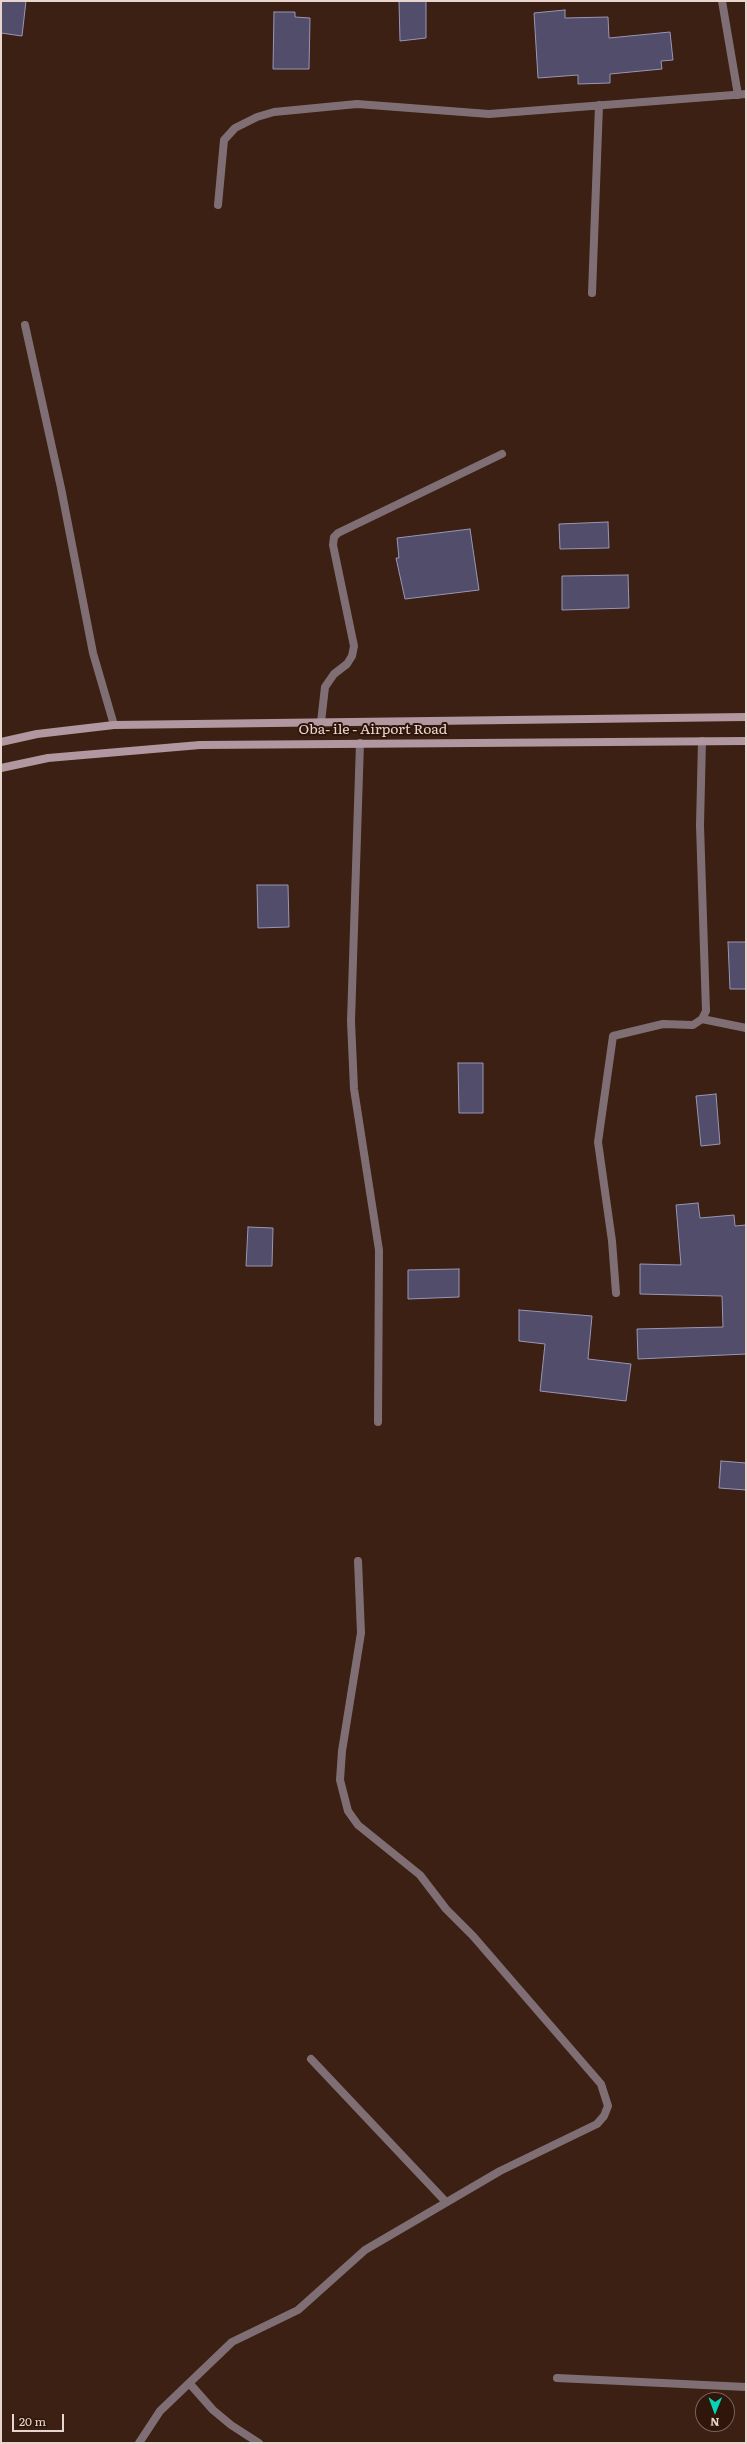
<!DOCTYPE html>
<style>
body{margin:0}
#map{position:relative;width:747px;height:2444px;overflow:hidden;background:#3b2013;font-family:Literata,serif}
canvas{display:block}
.frame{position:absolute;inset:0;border:2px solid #e8d5cd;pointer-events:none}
.north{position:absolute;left:695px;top:2392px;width:40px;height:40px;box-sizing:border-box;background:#30160a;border:1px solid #7a6258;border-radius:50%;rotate:181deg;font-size:11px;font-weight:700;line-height:16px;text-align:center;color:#e8d5cd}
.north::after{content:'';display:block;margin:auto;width:14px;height:18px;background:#05d5b6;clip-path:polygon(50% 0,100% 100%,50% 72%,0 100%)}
.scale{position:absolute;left:12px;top:2414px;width:52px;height:18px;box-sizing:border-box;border:2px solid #e8d5cd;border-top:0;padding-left:5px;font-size:12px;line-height:14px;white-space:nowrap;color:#e8d5cd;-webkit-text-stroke:3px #30160a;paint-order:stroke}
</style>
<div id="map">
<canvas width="747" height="2444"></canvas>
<div class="frame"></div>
<div class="north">N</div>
<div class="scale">20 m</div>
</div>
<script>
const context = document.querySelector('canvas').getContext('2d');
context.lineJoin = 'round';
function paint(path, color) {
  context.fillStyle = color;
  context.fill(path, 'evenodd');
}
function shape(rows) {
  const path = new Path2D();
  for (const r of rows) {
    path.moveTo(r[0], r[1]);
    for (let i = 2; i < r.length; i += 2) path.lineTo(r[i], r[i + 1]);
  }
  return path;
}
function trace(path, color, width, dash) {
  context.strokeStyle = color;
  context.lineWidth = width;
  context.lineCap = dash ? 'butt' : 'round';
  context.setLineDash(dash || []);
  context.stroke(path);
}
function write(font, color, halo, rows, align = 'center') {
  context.font = font + ' Literata,serif';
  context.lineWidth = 4;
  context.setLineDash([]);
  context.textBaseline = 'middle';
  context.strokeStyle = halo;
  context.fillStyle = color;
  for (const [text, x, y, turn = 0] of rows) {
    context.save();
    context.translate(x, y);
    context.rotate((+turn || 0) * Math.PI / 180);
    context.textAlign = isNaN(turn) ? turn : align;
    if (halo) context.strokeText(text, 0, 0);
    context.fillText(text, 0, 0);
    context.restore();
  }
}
const building = shape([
 [1,1,26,1,22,36,1,33,1,1],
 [399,1,426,1,426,38,400,41,399,1],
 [565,10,565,18,608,17,609,38,670,32,673,60,661,61,662,69,610,74,610,83,578,84,578,75,538,78,534,13,565,10],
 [274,12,295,12,295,17,310,18,309,69,273,69,274,12],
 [608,522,609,548,560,549,559,524,608,522],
 [470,529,479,590,405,599,396,558,399,558,397,538,470,529],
 [628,575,629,608,562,610,562,576,628,575],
 [257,885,288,885,289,927,258,928,257,885],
 [728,942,746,942,746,989,730,989,728,942],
 [458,1063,483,1063,483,1113,459,1113,458,1063],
 [716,1094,720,1144,701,1146,696,1096,716,1094],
 [698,1203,700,1218,734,1215,735,1226,746,1225,746,1354,638,1359,637,1329,723,1327,722,1296,640,1294,640,1264,681,1265,676,1205,698,1203],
 [248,1227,273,1228,272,1266,246,1266,248,1227],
 [459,1269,459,1297,408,1299,408,1270,459,1269],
 [519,1310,592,1316,588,1359,631,1364,626,1401,540,1391,545,1344,519,1341,519,1310],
 [721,1461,746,1463,746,1490,719,1488,721,1461]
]);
const minor = shape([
 [722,1,738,95],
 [218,205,224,140,235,128,257,117,274,112,357,104,489,114,746,94],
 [592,293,599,105],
 [25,325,61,488,93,653,114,725],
 [321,722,325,687,334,674,347,664,352,656,354,646,333,545,334,537,338,533,502,454],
 [360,743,351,1021,354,1089,379,1250,378,1422],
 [702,1019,746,1028],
 [616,1293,612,1241,598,1142,613,1036,663,1024,693,1025,702,1019,706,1011,700,825,702,741],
 [311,2059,446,2202],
 [557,2378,746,2387],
 [190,2384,213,2410,231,2425,259,2443],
 [139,2443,160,2411,232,2342,298,2310,365,2250,500,2171,597,2124,604,2116,608,2106,601,2084,473,1936,446,1909,420,1875,358,1825,348,1811,340,1780,342,1751,361,1633,358,1561]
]);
const secondary = shape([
 [1,742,37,734,114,725,746,717],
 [1,768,48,758,200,745,746,741]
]);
const streetNames = [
 ["Oba- ile - Airport Road",373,730]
];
paint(building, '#514d6a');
trace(building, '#9996b6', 1);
trace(minor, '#7f6f75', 8);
trace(secondary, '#b197a0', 8);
write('14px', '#e8d5cd', '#30160a', streetNames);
</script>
